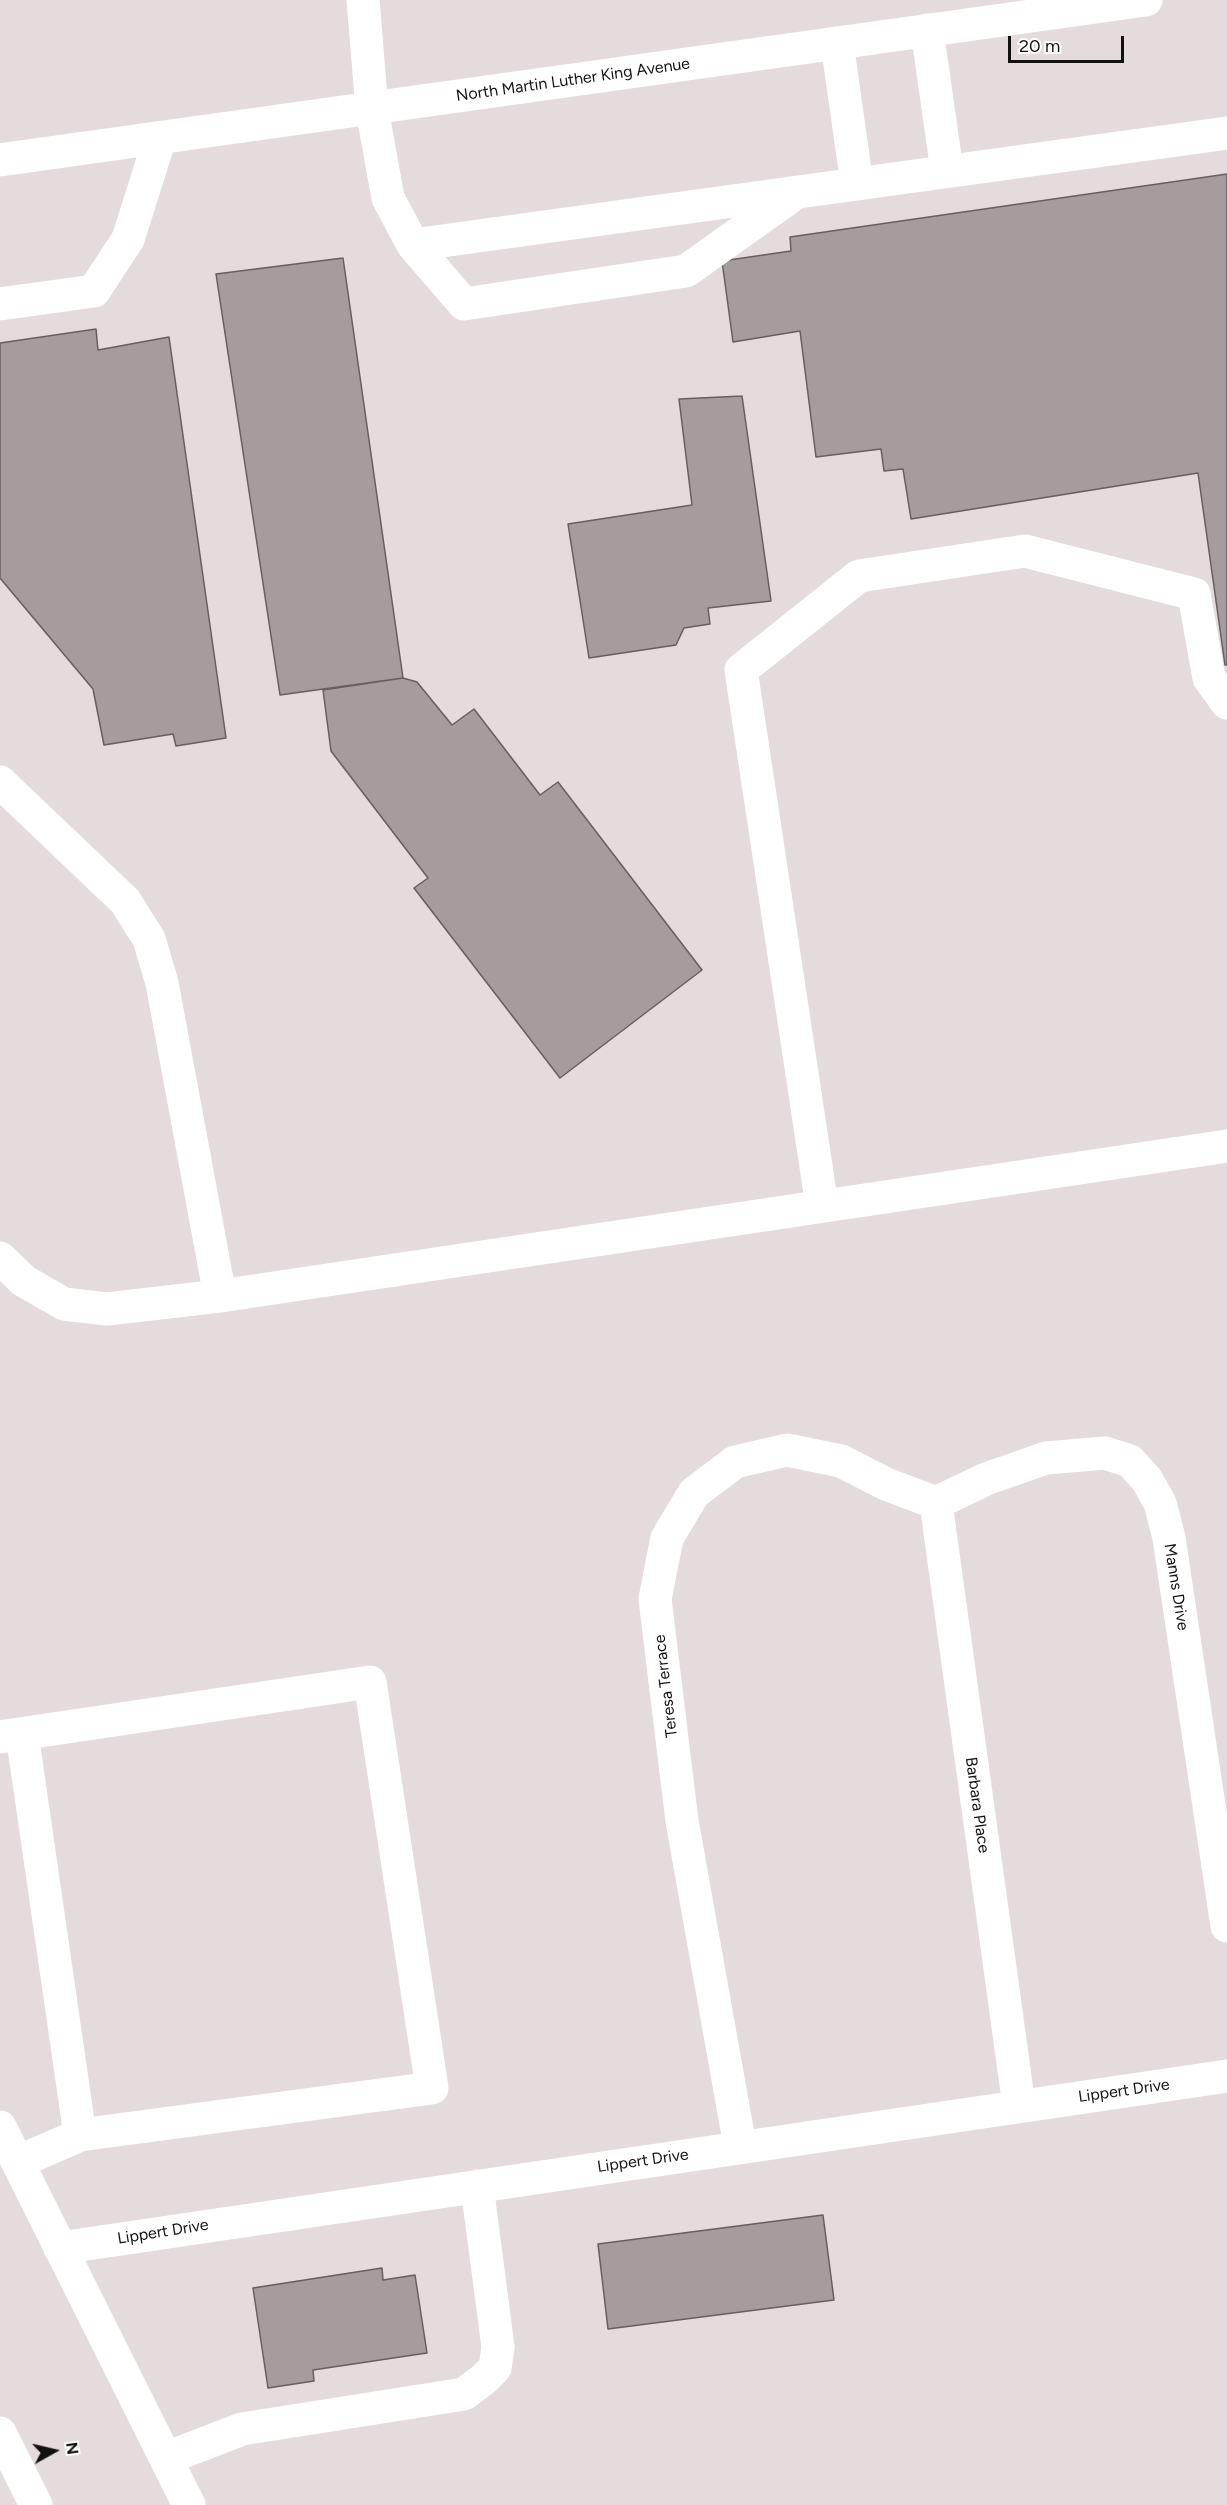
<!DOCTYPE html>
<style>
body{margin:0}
#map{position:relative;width:1227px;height:2505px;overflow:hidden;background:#e4dcdc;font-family:Figtree,sans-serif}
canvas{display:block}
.north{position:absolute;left:24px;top:2421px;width:60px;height:60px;-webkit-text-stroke:4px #fff;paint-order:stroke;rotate:82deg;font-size:16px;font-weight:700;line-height:24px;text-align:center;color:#131010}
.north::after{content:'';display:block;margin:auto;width:21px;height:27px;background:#131010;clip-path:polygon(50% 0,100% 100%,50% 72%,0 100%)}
.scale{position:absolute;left:1008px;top:36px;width:116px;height:27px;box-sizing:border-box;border:3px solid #131010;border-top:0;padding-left:8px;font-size:18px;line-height:21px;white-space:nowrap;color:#131010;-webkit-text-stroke:4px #fff;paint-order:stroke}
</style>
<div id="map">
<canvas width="1227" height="2505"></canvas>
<div class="north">N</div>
<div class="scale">20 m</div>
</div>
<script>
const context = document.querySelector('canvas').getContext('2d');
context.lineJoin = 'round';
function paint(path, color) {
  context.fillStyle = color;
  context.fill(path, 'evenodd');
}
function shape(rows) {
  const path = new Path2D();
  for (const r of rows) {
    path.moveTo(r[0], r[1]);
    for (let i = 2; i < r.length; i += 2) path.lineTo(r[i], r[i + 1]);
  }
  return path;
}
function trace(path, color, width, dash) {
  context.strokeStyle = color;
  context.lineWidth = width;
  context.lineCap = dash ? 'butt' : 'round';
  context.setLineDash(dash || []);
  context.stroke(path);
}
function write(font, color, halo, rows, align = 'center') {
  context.font = font + ' Figtree,sans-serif';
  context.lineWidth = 6;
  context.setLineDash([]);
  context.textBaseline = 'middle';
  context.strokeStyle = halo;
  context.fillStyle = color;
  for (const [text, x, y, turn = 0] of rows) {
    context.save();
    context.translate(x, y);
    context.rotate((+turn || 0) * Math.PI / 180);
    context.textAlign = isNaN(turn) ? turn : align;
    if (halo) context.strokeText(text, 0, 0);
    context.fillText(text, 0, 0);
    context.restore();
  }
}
const building = shape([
 [1227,174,1227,665,1225,665,1198,473,911,519,903,469,884,471,881,449,816,457,800,331,733,342,722,261,791,251,790,237,1227,174],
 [343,258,403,678,280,695,216,274,343,258],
 [96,329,98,350,169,337,226,738,176,746,173,734,104,745,93,689,0,578,0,343,96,329],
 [742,396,771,601,708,608,710,624,684,628,676,645,589,658,568,524,692,505,679,399,742,396],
 [403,678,417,682,452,725,474,709,540,795,558,782,702,970,560,1078,414,888,428,878,331,751,323,690,403,678],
 [823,2215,834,2300,608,2329,598,2244,823,2215],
 [382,2268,383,2280,415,2275,427,2353,313,2370,314,2381,268,2388,253,2288,382,2268]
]);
const minor = shape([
 [363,0,372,109,388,198,413,245,1227,133],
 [927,30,947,171],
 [837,43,857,184],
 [413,245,464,304,686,271,793,195],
 [0,304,94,291,128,239,160,138],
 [0,782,125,901,149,939,162,983,220,1296],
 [822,1206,741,670,859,576,1025,551,1194,594,1209,678,1227,703],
 [0,1258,24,1281,64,1304,107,1309,220,1296,1227,1146],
 [936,1503,986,1479,1046,1458,1105,1453,1130,1461,1147,1480,1160,1503,1169,1538,1227,1926],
 [936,1503,1019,2106],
 [22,1734,80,2135],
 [0,1737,370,1682,432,2088,80,2135,18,2162],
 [0,2127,189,2505],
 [740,2146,682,1821,655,1599,667,1538,694,1493,735,1462,787,1450,841,1461,886,1484,936,1503],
 [60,2248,1227,2076],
 [167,2458,242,2429,464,2394,484,2379,495,2368,498,2347,477,2186]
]);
const major = shape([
 [0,160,1146,0]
]);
const highway = shape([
 [0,2433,36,2505]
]);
const streetNames = [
 ["North Martin Luther King Avenue",573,80,-8],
 ["Manns Drive",1176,1587,81],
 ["Teresa Terrace",666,1686,-97],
 ["Barbara Place",977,1805,82],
 ["Lippert Drive",1124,2091,-8],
 ["Lippert Drive",643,2161,-8],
 ["Lippert Drive",163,2232,-9]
];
paint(building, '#a59d9d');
trace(building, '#665f5e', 1.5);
trace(minor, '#fff', 33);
trace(major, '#fff', 33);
trace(highway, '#fff', 33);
write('16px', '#131010', '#fff', streetNames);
</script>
